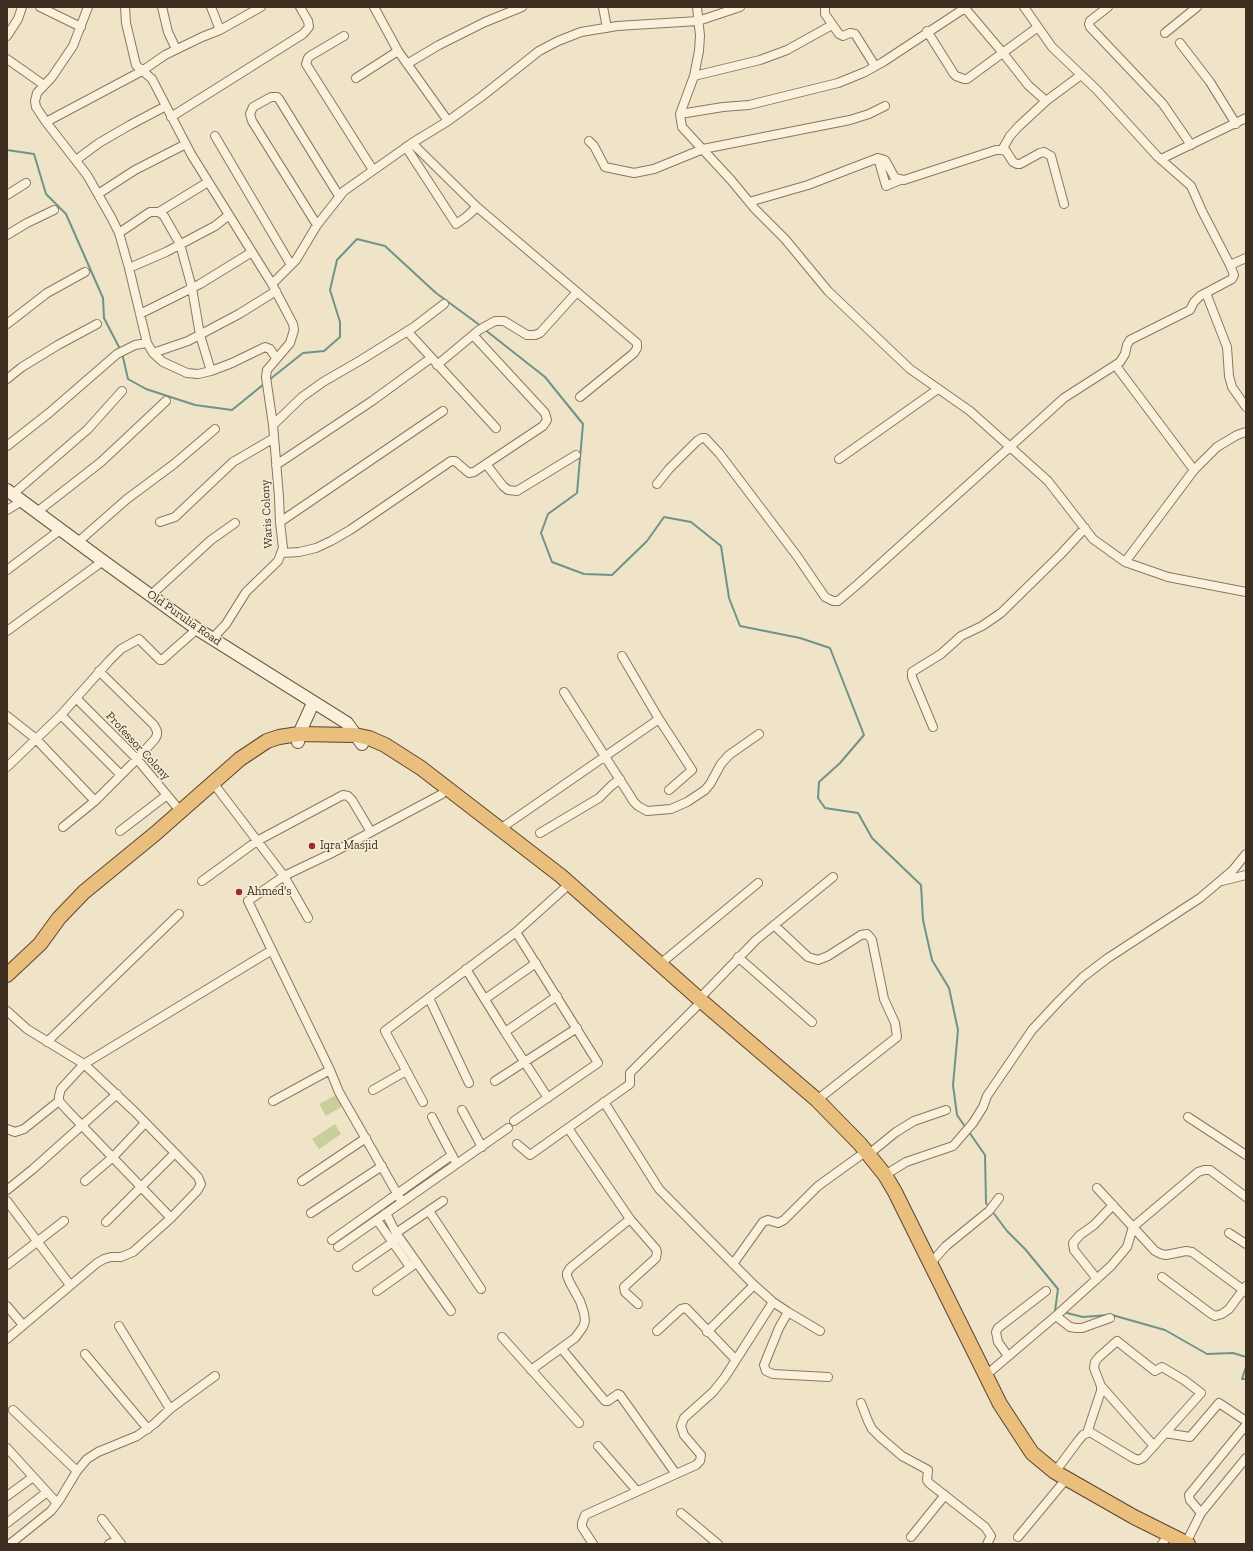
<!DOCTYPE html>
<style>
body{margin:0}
#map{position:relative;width:1253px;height:1551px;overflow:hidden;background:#f0e4c8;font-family:"Zilla Slab",serif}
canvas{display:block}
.frame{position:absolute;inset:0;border:8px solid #3d2e20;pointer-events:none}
</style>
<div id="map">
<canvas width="1253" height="1551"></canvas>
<div class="frame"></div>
</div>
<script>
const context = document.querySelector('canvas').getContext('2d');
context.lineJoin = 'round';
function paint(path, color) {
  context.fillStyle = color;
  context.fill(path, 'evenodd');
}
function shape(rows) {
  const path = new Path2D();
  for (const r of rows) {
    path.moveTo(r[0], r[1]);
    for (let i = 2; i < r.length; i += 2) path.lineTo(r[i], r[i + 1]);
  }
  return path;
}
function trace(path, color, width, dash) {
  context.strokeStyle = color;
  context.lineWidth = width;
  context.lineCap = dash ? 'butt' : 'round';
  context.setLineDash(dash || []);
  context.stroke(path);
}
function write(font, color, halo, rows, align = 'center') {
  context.font = font + ' "Zilla Slab",serif';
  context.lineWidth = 3;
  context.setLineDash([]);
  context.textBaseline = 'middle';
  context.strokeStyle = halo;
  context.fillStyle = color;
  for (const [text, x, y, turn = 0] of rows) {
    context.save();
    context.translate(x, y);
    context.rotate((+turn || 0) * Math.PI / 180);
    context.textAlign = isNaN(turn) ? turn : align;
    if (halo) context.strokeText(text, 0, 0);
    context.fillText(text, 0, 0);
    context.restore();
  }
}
const green = shape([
 [336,1095,343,1106,326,1116,319,1104],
 [335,1124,341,1134,319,1149,312,1139]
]);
const stream = shape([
 [7,150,34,154,46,194,66,214,103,298,104,318,120,349],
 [484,329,545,377,583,424,577,493,548,514,541,533,552,562,584,574,612,575,647,541,664,517,691,522,721,546,729,598,740,626,800,638,830,648,864,735,840,763,819,782,818,798,825,808,858,813,872,838,921,885,923,920,932,960,949,988,958,1030,953,1085,957,1115,966,1128],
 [122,353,128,379,146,389,195,405,232,410,264,384],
 [269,380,303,353,324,351,340,337,340,322,330,290,337,260,357,239,385,246,436,293,481,326],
 [969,1132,985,1155,986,1203,989,1207],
 [992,1211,1007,1231,1025,1249,1058,1289,1055,1311,1058,1311],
 [1063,1312,1083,1317,1108,1315],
 [1112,1315,1165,1330,1207,1354,1233,1353,1246,1357],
 [1246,1367,1242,1379,1246,1379]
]);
const minor = shape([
 [40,7,81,27],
 [88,7,73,46,52,77,37,93,35,101,36,107,46,122,87,175,111,217,119,233,129,268,147,343],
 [125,7,126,23,136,65,152,79,191,154,272,284,293,324,294,330,290,343,267,370,266,377,273,425,279,497,280,522,283,548,278,561,246,592,226,624,212,639],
 [162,7,168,32,176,49],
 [211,7,220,30],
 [374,7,398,51,448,121],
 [603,7,607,28],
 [697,7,700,36,699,51,694,76,680,114,682,127,731,180,755,209,785,239,828,291,910,369,970,411,1048,481,1093,539,1125,562,1168,577,1246,592],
 [825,7,825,14,839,34,843,36,850,33,855,34,875,66],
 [964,7,1003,53,1028,85,1046,101],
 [1024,7,1052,47,1097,90,1157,156,1191,186,1202,211,1230,265],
 [1108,7,1090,21,1089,24,1090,27,1163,104,1191,145],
 [927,31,954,74,956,76,964,79,967,79,1038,27],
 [1165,33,1197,7],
 [7,36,18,19,22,7],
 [344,36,310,56,308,58,306,64,373,170],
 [1180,43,1210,82,1236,124],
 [7,59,44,85],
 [407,64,439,45,485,22,522,7],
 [694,76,760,60,787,50,832,25],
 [356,78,398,51],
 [680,114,723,107,749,105,838,83,865,72,883,62,965,8],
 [171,117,303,34,309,27,308,21,300,7],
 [46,122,142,71,165,55,202,37,220,30,261,7],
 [215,136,291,265],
 [589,141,594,146,605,167,634,173,654,169,703,149,850,120,869,114,885,106],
 [412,143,477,207,637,343,637,348,634,353,580,397],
 [406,147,456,224,466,217,477,207],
 [1002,150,1010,136,1018,127,1046,101,1081,75],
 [878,158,886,186,900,180],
 [1161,159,1246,118],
 [76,160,99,143,130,125,166,106],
 [98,194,135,170,186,144],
 [7,195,26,183],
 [749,202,808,185,878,158,885,160,895,178,904,180,996,150,1002,150,1006,151,1013,162,1017,164,1020,164,1040,153,1044,152,1051,156,1064,204],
 [159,212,208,182],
 [317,225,252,121,250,114,253,107,271,97,277,97,279,99,339,196],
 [119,233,150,212,159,212,164,216,180,244,192,288,200,335,211,371],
 [7,235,27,223,54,210],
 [129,268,166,252,215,226,229,215],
 [272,284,296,260,317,225,344,191,412,143,448,121,481,97,539,51,558,41,581,32,617,26,698,21,740,7],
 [1206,293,1227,347,1229,376,1232,387,1246,407],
 [140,314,200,284,252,252],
 [7,324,47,293,85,272],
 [407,331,496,428],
 [153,353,188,341,239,314,276,291],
 [437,365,479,330,495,321,504,321,527,335,535,335,540,333,577,292],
 [1116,366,1194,470],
 [7,379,22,367,58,345,97,324],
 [273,425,302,397,323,382,361,360,414,327,444,304],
 [7,446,49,413,117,354,135,345,147,343,153,353,163,362,187,373,198,374,211,371,232,363,265,347,270,349,276,358],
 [839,459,938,389],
 [486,464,503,486,508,490,517,491,576,455],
 [276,465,372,401,431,358],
 [657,484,669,469,697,441,702,438,705,438,719,453,797,556,825,597,833,601,838,601,858,584,1053,408,1064,398,1120,362,1125,354,1127,345,1130,340,1190,310,1194,302,1200,296,1232,279,1234,275,1230,265,1246,258],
 [13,494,88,429,122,391],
 [7,510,22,501],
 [37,512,101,462,166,401],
 [160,522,175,517,233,462,274,438],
 [280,522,443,411],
 [78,542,127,499,174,464,215,429],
 [282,553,299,552,316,548,331,541,350,530,451,461,455,461,469,473,474,472,543,426,547,420,545,413,473,335],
 [1125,562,1194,470,1217,447,1237,435,1246,432],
 [7,570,60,530],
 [151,595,211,540,235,523],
 [7,631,103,561],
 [564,692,634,802,638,806,647,811,671,809,687,802,705,790,710,784,721,764,729,755,759,734],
 [76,698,137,759,181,812],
 [61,715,121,775],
 [7,716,36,739,95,801],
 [659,719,692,770,669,790],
 [933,727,912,677,912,672,941,654,961,636,982,626,1001,613,1061,554,1085,528],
 [7,767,61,715,109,661,121,649,139,639,160,660,162,660,197,629],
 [217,788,284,876,330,854,442,794],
 [63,827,95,801,137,759,155,739,157,735,157,731,154,725,99,671],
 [500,829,659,719,622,656],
 [120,831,167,795],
 [540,833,599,798,611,786,620,779],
 [202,881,257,841,343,795,348,796,352,800,371,832],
 [1222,881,1246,875],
 [308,918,284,876,248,901,330,1070,339,1092,402,1202],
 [774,925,808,957,818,960,828,956,861,935,867,934,869,936,872,940,884,999,895,1023,897,1037,817,1100],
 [738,957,812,1022],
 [660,964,758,883],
 [466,969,505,1032],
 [429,998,469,1083],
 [485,999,536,963],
 [699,999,756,940,833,877],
 [7,1011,27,1029,84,1064,61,1089,59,1096,59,1101,67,1110,171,1218],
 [47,1042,179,914],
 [495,1081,577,1028],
 [373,1090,406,1071],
 [548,1098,505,1032,557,996],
 [273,1101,330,1070],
 [423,1102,385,1031,516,932,565,888],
 [604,1102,659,1189,754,1285,773,1302,788,1312,820,1331],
 [462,1110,482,1147],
 [432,1117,454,1159],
 [1188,1117,1246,1155],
 [514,1121,598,1063,516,932],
 [7,1129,15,1132,24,1129,59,1101],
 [517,1144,530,1155,630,1084,630,1073,697,1006],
 [869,1154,896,1132,914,1121,946,1110],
 [885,1175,906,1162,953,1146,973,1123,983,1107,987,1096,1032,1030,1059,1001,1083,977,1108,958,1200,898,1233,870,1246,854],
 [85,1181,113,1157,145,1123],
 [302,1181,366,1138],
 [1097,1188,1155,1251,1161,1254,1166,1255,1186,1251,1192,1252,1246,1292],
 [7,1190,33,1169,117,1094],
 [7,1201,70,1285],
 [429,1211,481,1289],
 [311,1213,382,1166],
 [386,1213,396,1233,443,1201],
 [630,1219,656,1249,657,1252,656,1258,624,1287,625,1292,638,1304],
 [377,1220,410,1267],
 [106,1222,175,1153],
 [396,1233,451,1311],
 [1229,1233,1246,1244],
 [332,1240,452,1155],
 [338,1247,508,1128],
 [733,1264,763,1222,768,1220,778,1223,784,1220,818,1186,861,1155],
 [930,1264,946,1246,989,1211,999,1198],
 [7,1265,64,1221],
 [357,1267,393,1242,394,1238],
 [1162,1277,1210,1313,1215,1316,1222,1314,1229,1309,1246,1286],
 [1097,1279,1074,1250,1073,1243,1080,1235,1094,1225,1113,1205],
 [377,1291,415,1264],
 [7,1306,23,1325],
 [788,1312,779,1328,764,1365,766,1371,773,1374,828,1377],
 [1056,1316,1070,1327,1076,1328,1082,1328,1110,1318],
 [119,1326,170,1409],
 [657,1331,681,1309,686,1308,736,1360],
 [707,1332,754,1285],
 [502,1337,579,1423],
 [7,1339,97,1263,104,1259,111,1257,121,1257,133,1252,171,1218,197,1191,201,1184,198,1177,175,1153,135,1112,84,1064,272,950],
 [562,1349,605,1401,608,1401,618,1394,620,1395,676,1474],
 [85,1354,148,1429],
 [1008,1356,998,1342,996,1332,998,1328,1046,1291],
 [531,1370,575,1338,583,1327,585,1321,584,1313,580,1301,570,1283,567,1276,567,1273,570,1268,630,1219,568,1128],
 [985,1376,1058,1314,1111,1266,1127,1247,1133,1227,1198,1172,1204,1170,1210,1170,1246,1197],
 [1101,1386,1154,1446],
 [861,1403,868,1421,872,1429,880,1437,902,1456,928,1470,927,1480,929,1483,985,1527,991,1536,987,1544],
 [13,1410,77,1471],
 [1165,1433,1190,1437,1219,1403,1246,1421],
 [598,1446,637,1491],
 [7,1448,57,1503],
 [1055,1472,1078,1441,1083,1435,1090,1432,1133,1458,1138,1460,1143,1458,1201,1393,1184,1380,1162,1367,1155,1371,1117,1341,1099,1357,1095,1362,1094,1368,1101,1386,1101,1391,1087,1433],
 [7,1496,33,1477],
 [681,1513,718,1544],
 [1201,1513,1190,1500,1189,1495,1246,1425],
 [102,1519,121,1544],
 [7,1523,47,1492],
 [911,1537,945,1495],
 [1018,1537,1062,1484],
 [1186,1543,1201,1513,1246,1458],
 [10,1544,51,1511,60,1499,77,1471,87,1459,98,1452,137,1436,154,1424,170,1409,215,1376],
 [109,1544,117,1540],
 [593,1544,582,1527,582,1523,585,1515,696,1465,700,1461,701,1455,684,1435,681,1426,682,1423,684,1418,713,1392,725,1377,773,1302],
 [1162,1544,1165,1540]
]);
const secondary = shape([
 [7,490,103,561,197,629,347,723,362,744],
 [298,742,299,734,313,703]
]);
const trunk = shape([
 [7,975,40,944,59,918,84,892,156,833,240,759,267,741,279,737,299,734,355,735,369,738,385,745,421,768,561,876,706,1005,817,1100,860,1144,885,1175,895,1192,1000,1404,1032,1453,1055,1472,1134,1517,1188,1544]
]);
const markers = [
 [312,846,4,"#9e2a2b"],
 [239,892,4,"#9e2a2b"]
];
const streetNames = [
 ["Waris Colony",267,514,-93],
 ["Old Purulia Road",184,618,35],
 ["Professor Colony",138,746,47]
];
const poiNames = [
 ["Iqra Masjid",320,846],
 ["Ahmed's",247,892]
];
paint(green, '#c9cf9b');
trace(stream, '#6f938a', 2);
trace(minor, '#8d765c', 10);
trace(secondary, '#6f573f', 14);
trace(trunk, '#5b4430', 16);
trace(minor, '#faf1dc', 8);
trace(secondary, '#faf1dc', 12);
trace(trunk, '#eabe7c', 14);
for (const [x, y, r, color] of markers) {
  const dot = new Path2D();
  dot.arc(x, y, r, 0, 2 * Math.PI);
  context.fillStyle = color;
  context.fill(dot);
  trace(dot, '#f7eed8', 1.5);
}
write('12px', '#3d2e20', '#f7eed8', streetNames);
write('12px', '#3d2e20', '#f7eed8', poiNames, 'left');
</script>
